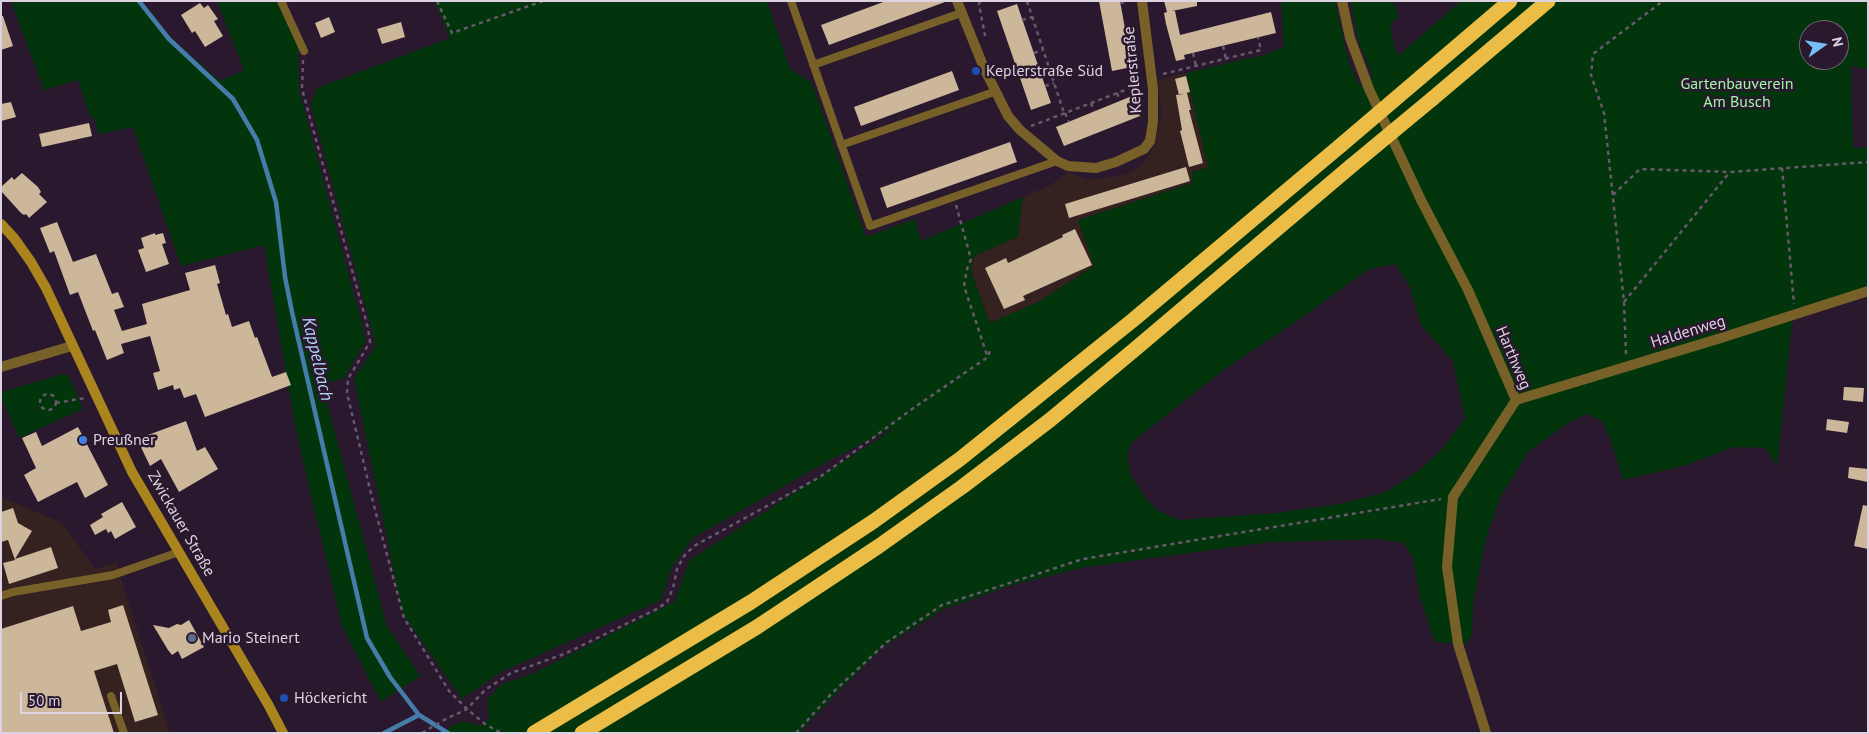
<!DOCTYPE html>
<meta charset="utf-8">
<style>
body{margin:0}
#map{position:relative;width:1869px;height:734px;overflow:hidden;background:#2a192e;font-family:"PT Sans",sans-serif}
canvas{display:block}
.frame{position:absolute;inset:0;border:2px solid #ddd2e0;pointer-events:none}
.north{position:absolute;left:1799px;top:20px;width:50px;height:50px;box-sizing:border-box;background:#2a192e;border:1px solid #726375;border-radius:50%;rotate:77deg;font-size:14px;font-weight:700;line-height:20px;text-align:center;color:#ddd2e0}
.north::after{content:'';display:block;margin:auto;width:18px;height:22px;background:#75c0f6;clip-path:polygon(50% 0,100% 100%,50% 72%,0 100%)}
.scale{position:absolute;left:20px;top:692px;width:102px;height:22px;box-sizing:border-box;border:2px solid #ddd2e0;border-top:0;padding-left:6px;font-size:15px;line-height:18px;white-space:nowrap;color:#ddd2e0;-webkit-text-stroke:4px #2a192e;paint-order:stroke}
</style>
<div id="map">
<canvas width="1869" height="734"></canvas>
<div class="frame"></div>
<div class="north">N</div>
<div class="scale">50 m</div>
</div>
<script>
const context = document.querySelector('canvas').getContext('2d');
context.lineJoin = 'round';
function paint(path, color) {
  context.fillStyle = color;
  context.fill(path, 'evenodd');
}
function shape(rows) {
  const path = new Path2D();
  for (const r of rows) {
    if (r.length === 3) {
      path.moveTo(r[0] + r[2], r[1]);
      path.arc(r[0], r[1], r[2], 0, 2 * Math.PI);
      continue;
    }
    path.moveTo(r[0], r[1]);
    for (let i = 2; i < r.length; i += 2) path.lineTo(r[i], r[i + 1]);
  }
  return path;
}
function trace(path, color, width, dash) {
  context.strokeStyle = color;
  context.lineWidth = width;
  context.lineCap = dash ? 'butt' : 'round';
  context.setLineDash(dash || []);
  context.stroke(path);
}
function write(font, color, halo, rows, align = 'center') {
  context.font = font + ' "PT Sans",sans-serif';
  context.lineWidth = 5;
  context.setLineDash([]);
  context.textBaseline = 'middle';
  context.strokeStyle = halo;
  context.fillStyle = color;
  for (const [text, x, y, turn = 0] of rows) {
    context.save();
    context.translate(x, y);
    context.rotate((+turn || 0) * Math.PI / 180);
    context.textAlign = isNaN(turn) ? turn : align;
    if (halo) context.strokeText(text, 0, 0);
    context.fillText(text, 0, 0);
    context.restore();
  }
}
const industrial = shape([
 [1186,73,1208,167,1192,183,1078,220,1094,266,1040,301,990,323,971,271,974,256,1018,237,1023,197,1051,185,1068,172,1089,180,1124,175,1141,166,1153,148,1162,114,1157,80],
 [1,497,62,523,95,569,116,563,170,733,1,733]
]);
const green = shape([
 [11,1,142,1,171,38,220,81,244,70,217,1,276,1,298,46,299,90,366,340,344,378,322,385,387,626,420,676,381,702,342,626,297,435,264,245,181,266,133,127,99,134,94,117,90,117,78,80,44,90],
 [434,1,767,1,790,69,812,83,866,237,915,219,921,241,1023,197,1018,237,974,256,971,271,990,323,1040,301,1094,266,1078,220,1192,183,1192,172,1208,167,1186,73,1263,55,1284,47,1281,1,1335,1,1349,63,1360,87,1373,77,1358,40,1351,1,1393,1,1399,16,1390,25,1396,53,1398,56,1461,1,1868,1,1868,69,1851,66,1853,148,1868,147,1868,289,1793,314,1777,466,1766,448,1735,447,1683,466,1623,480,1611,441,1602,421,1587,414,1571,421,1529,451,1500,498,1486,539,1473,602,1472,635,1466,644,1435,642,1420,597,1413,558,1404,543,1380,539,1271,542,1086,567,1012,585,944,609,886,645,837,693,799,733,441,733,459,722,469,722,480,726,489,719,488,699,502,684,534,673,674,602,690,560,903,423,826,462,693,538,672,567,661,600,501,672,462,699,403,614,354,379,376,345,311,105,317,88,450,38],
 [1809,30,1839,30,1839,60,1809,60],
 [1395,264,1410,287,1421,325,1453,361,1465,418,1444,447,1421,469,1386,492,1339,504,1276,513,1179,520,1157,510,1145,497,1131,476,1127,456,1131,443,1225,369,1300,319,1369,269],
 [63,374,69,376,83,409,19,438,1,397,1,392]
]);
const stream = shape([
 [139,1,169,39,233,99,257,140,276,202,285,277,292,312,367,638,390,677,419,715,448,733],
 [384,733,419,715]
]);
const building = shape([
 [886,1,945,2,829,45,821,25],
 [1099,1,1120,1,1132,67,1112,71],
 [1164,1,1197,1,1197,6,1172,11,1175,11,1180,35,1271,12,1276,33,1184,55,1185,59,1176,61,1166,24,1164,13,1167,12],
 [200,3,204,8,208,5,218,19,214,21,223,36,205,47,195,31,192,33,181,15],
 [1017,4,1051,103,1031,110,997,11],
 [1,16,3,16,13,46,1,50],
 [329,17,335,32,321,38,315,23],
 [401,22,405,37,382,44,377,29],
 [952,71,959,90,861,126,854,107],
 [1186,76,1190,92,1179,95,1175,79],
 [1187,93,1191,110,1189,110,1203,163,1189,167,1180,131,1182,130,1176,95],
 [1132,96,1140,116,1064,146,1056,127],
 [11,102,16,117,1,121,1,104],
 [89,123,92,136,42,147,39,134],
 [1010,142,1017,162,887,208,880,188],
 [1186,167,1190,181,1069,218,1065,204],
 [22,173,38,187,41,192,39,194,47,202,29,218,26,214,24,215,21,213,1,191,1,187,12,177,14,180],
 [57,222,73,262,96,254,112,294,118,292,124,307,114,310,122,331,147,324,142,304,190,290,185,273,215,265,220,283,217,284,226,315,228,314,232,327,249,321,255,338,257,337,272,377,286,372,291,385,205,417,196,394,184,398,180,388,174,390,173,385,158,390,153,373,160,371,150,336,121,344,124,353,107,360,95,330,93,331,78,292,70,295,54,251,50,253,40,228],
 [1075,229,1092,265,1023,296,1025,300,1004,309,985,268,1006,258,1008,263,1063,237,1062,235],
 [155,233,155,235,163,233,166,243,162,244,169,264,146,272,138,250,144,248,141,238],
 [1844,387,1864,388,1863,402,1843,400],
 [1827,419,1849,422,1847,433,1826,430],
 [186,421,197,451,205,447,218,469,179,492,161,459,150,466,137,439],
 [78,427,108,485,85,498,77,482,38,502,24,475,36,468,22,438,36,432,42,446],
 [1849,467,1868,469,1868,482,1848,478],
 [122,502,136,527,115,539,111,531,108,533,106,529,95,535,90,525,103,517,101,514],
 [1863,505,1868,506,1868,549,1854,546],
 [13,508,18,523,32,531,15,559,51,547,58,568,9,584,3,563,15,560,8,540,1,542,1,512],
 [123,605,158,715,135,722,117,664,94,671,114,733,1,733,1,629,73,606,81,631,111,622,108,610],
 [189,620,204,647,182,659,178,651,172,655,168,650,153,625,169,628,177,624,181,625]
]);
const path = shape([
 [437,1,452,33,543,1],
 [980,1,979,4,985,36],
 [1027,1,1064,113],
 [1120,3,1126,2],
 [1022,20,1032,17],
 [1125,28,1133,27],
 [1223,46,1226,59],
 [1034,53,1043,50],
 [1193,53,1196,66],
 [1130,54,1138,53],
 [303,60,302,89,368,328,370,342,348,379,347,393,374,506,404,618,449,691,467,709,485,724,501,733],
 [1163,74,1261,50,1258,37],
 [1045,86,1054,83],
 [1117,93,1120,101],
 [1091,103,1094,111],
 [1065,113,1069,122],
 [1031,126,1141,84],
 [1782,168,1794,304],
 [1613,195,1640,169,1730,172,1868,162],
 [956,205,971,259,967,269,964,286,987,355],
 [1624,302,1729,173],
 [1626,354,1624,302,1604,113,1591,75,1593,54,1663,1],
 [48,402,8],
 [56,403,85,398],
 [422,733,444,720,467,709,485,690,511,673,564,654,657,609,667,602,673,588,677,569,684,556,694,546,820,477,912,409,988,357,990,350],
 [796,733,832,693,887,642,942,605,1083,559,1441,499]
]);
const lane = shape([
 [281,1,304,51],
 [791,1,870,226,1057,161],
 [813,65,961,13],
 [841,145,994,92],
 [1,596,13,592,113,575,179,552],
 [111,696,124,733]
]);
const street = shape([
 [957,1,984,68,1008,116,1020,130,1057,161,1068,166,1096,168,1116,162,1144,149,1150,141,1153,122,1153,89,1142,1],
 [1342,1,1350,38,1369,89,1421,200,1468,290,1516,400],
 [1,367,72,346],
 [1516,400,1721,338,1868,291],
 [1486,733,1458,644,1447,567,1453,497,1516,400]
]);
const secondary = shape([
 [1,224,14,238,31,262,46,288,132,472,269,706,283,733]
]);
const highway = shape([
 [1421,77,1510,1],
 [1432,99,1548,1],
 [534,733,751,602,874,521,960,459,1133,320,1340,146],
 [582,733,757,627,879,546,962,487,1050,420,1134,350,1350,167]
]);
const highwayBridge = shape([
 [1340,146,1421,77],
 [1350,167,1432,99]
]);
const markers = [
 [976,71,5,"#1a4fb4"],
 [83,440,5,"#3f7fe0"],
 [192,638,5,"#5c6f8a"],
 [284,698,5,"#1a4fb4"]
];
const streetNames = [
 ["Keplerstraße",1133,70,-95],
 ["Haldenweg",1688,332,-17],
 ["Harthweg",1513,358,67],
 ["Zwickauer Straße",181,524,60]
];
const poiNames = [
 ["Keplerstraße Süd",986,71],
 ["Preußner",93,440],
 ["Mario Steinert",202,638],
 ["Höckericht",294,698]
];
const parkNames = [
 ["Gartenbauverein",1737,84],
 ["Am Busch",1737,102]
];
const waterNames = [
 ["Kappelbach",317,359,77]
];
paint(industrial, '#352220');
paint(green, '#02350c');
trace(stream, '#457ca9', 4.5);
paint(building, '#ccb79a');
trace(path, '#67586b', 2.5, [4, 4]);
trace(lane, '#776128', 8);
trace(street, '#776128', 10);
trace(secondary, '#aa841d', 10);
trace(highway, '#ebbc46', 15);
trace(highwayBridge, '#ebbc46', 15);
for (const [x, y, r, color] of markers) {
  const dot = new Path2D();
  dot.arc(x, y, r, 0, 2 * Math.PI);
  context.fillStyle = color;
  context.fill(dot);
  trace(dot, '#2a192e', 2);
}
write('16px', '#ddd2e0', '#2a192e', streetNames);
write('16px', '#ddd2e0', '#2a192e', poiNames, 'left');
write('16px', '#9cf9a2', '#2a192e', parkNames);
write('italic 18px', '#b1d4f5', '#2a192e', waterNames);
</script>
